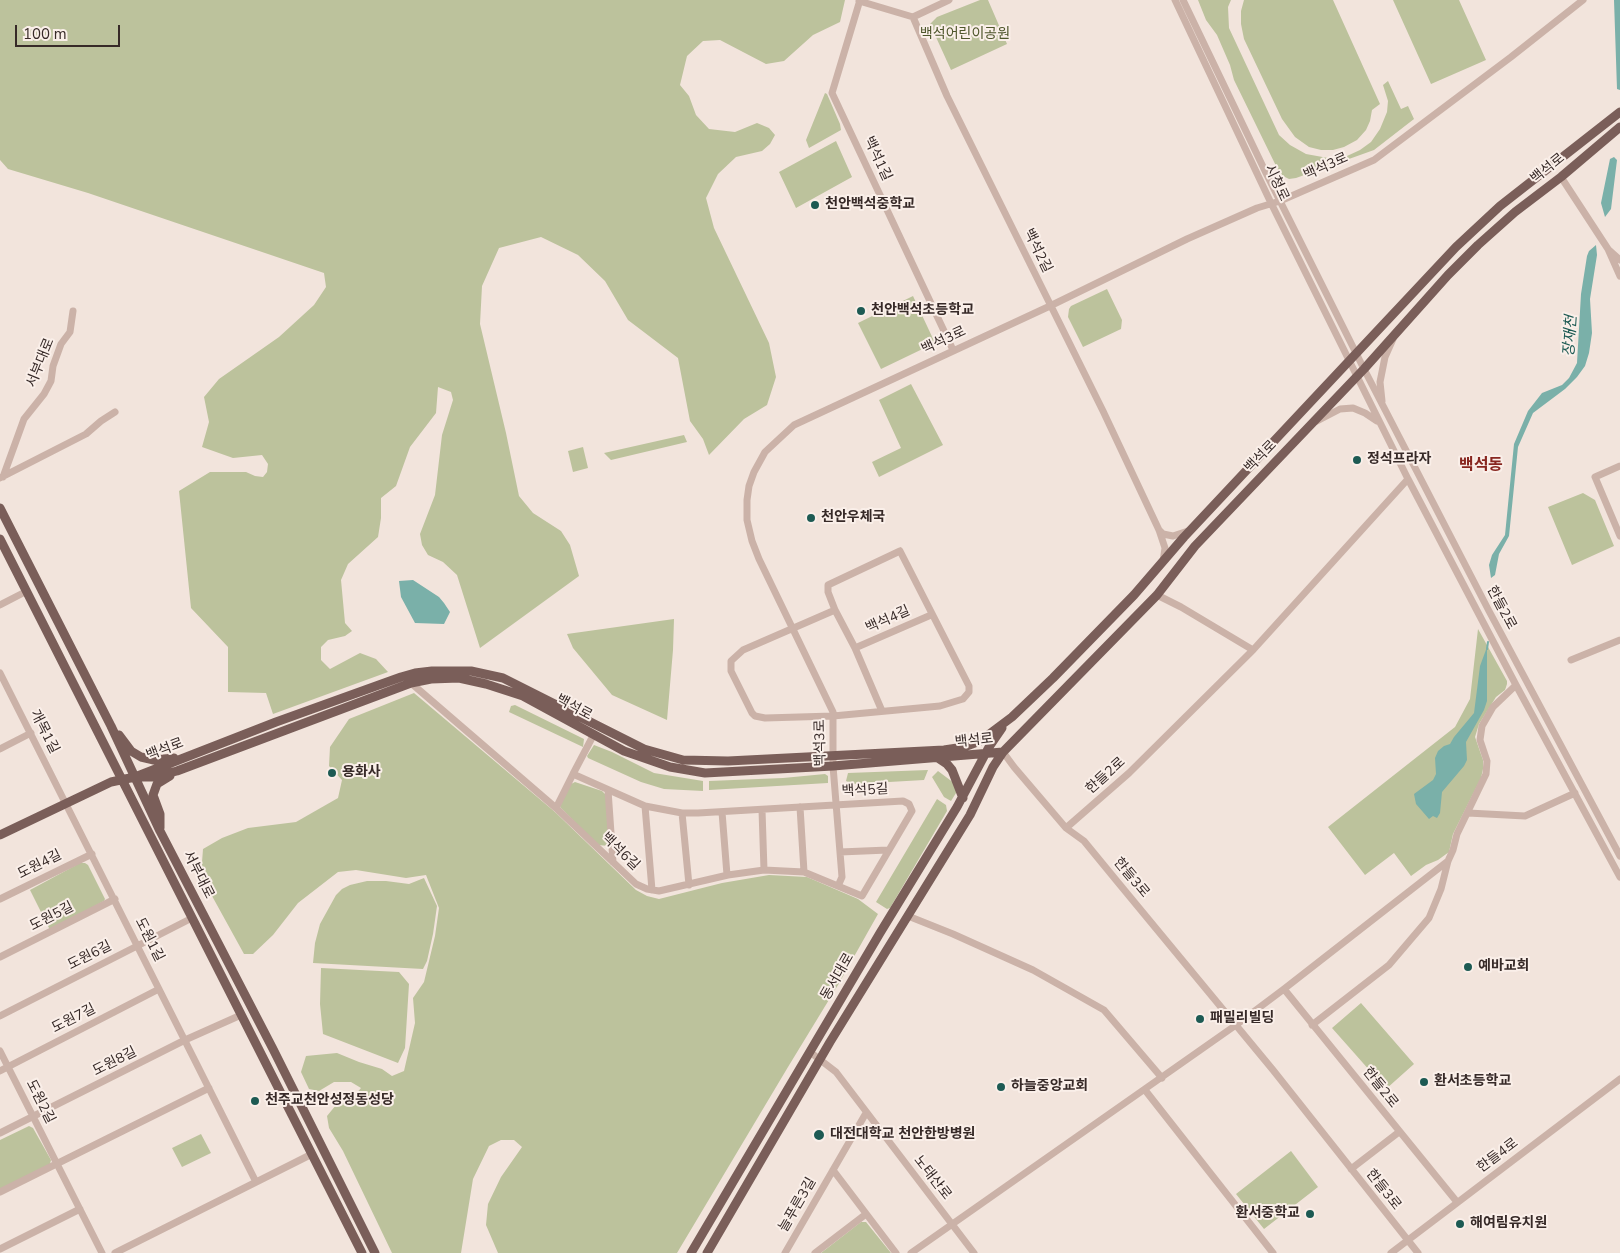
<!DOCTYPE html>
<meta charset="utf-8">
<style>
body{margin:0}
#map{position:relative;width:1620px;height:1253px;overflow:hidden;background:#f2e4dc;font-family:"Nunito Sans",sans-serif}
canvas{display:block}
.scale{position:absolute;left:15px;top:25px;width:105px;height:22px;box-sizing:border-box;border:2px solid #372a28;border-top:0;padding-left:6px;font-size:15px;line-height:18px;white-space:nowrap;color:#372a28;-webkit-text-stroke:4px #faefe9;paint-order:stroke}
</style>
<div id="map">
<canvas width="1620" height="1253"></canvas>
<div class="scale">100 m</div>
</div>
<script>
const context = document.querySelector('canvas').getContext('2d');
context.lineJoin = 'round';
function paint(path, color) {
  context.fillStyle = color;
  context.fill(path, 'evenodd');
}
function shape(rows) {
  const path = new Path2D();
  for (const r of rows) {
    path.moveTo(r[0], r[1]);
    for (let i = 2; i < r.length; i += 2) path.lineTo(r[i], r[i + 1]);
  }
  return path;
}
function trace(path, color, width, dash) {
  context.strokeStyle = color;
  context.lineWidth = width;
  context.lineCap = dash ? 'butt' : 'round';
  context.setLineDash(dash || []);
  context.stroke(path);
}
function write(font, color, halo, rows, align = 'center') {
  context.font = font + ' "Nunito Sans","Noto Sans KR",sans-serif';
  context.lineWidth = 4;
  context.setLineDash([]);
  context.textBaseline = 'middle';
  context.strokeStyle = halo;
  context.fillStyle = color;
  for (const [text, x, y, turn = 0] of rows) {
    context.save();
    context.translate(x, y);
    context.rotate((+turn || 0) * Math.PI / 180);
    context.textAlign = isNaN(turn) ? turn : align;
    if (halo) context.strokeText(text, 0, 0);
    context.fillText(text, 0, 0);
    context.restore();
  }
}
const green = shape([
 [0,0,845,0,840,22,813,35,784,61,766,64,720,40,703,41,687,56,680,85,689,96,696,115,709,129,735,132,757,123,769,128,775,135,770,144,762,151,736,157,718,174,706,198,714,228,769,343,776,377,767,405,744,419,709,455,703,439,690,421,678,358,628,320,605,281,578,255,541,237,499,248,482,286,480,324,506,433,519,496,533,513,561,531,570,545,579,576,480,648,457,575,443,562,428,555,422,545,420,534,435,495,442,435,453,400,451,392,438,387,436,413,410,447,396,486,381,498,381,518,378,537,348,564,341,580,345,623,352,631,345,636,328,640,321,647,321,660,330,669,360,653,376,659,388,672,273,714,266,693,228,692,228,647,191,608,179,491,210,472,246,472,255,476,263,477,267,472,268,464,262,455,233,458,202,447,209,422,204,397,219,379,279,337,314,305,326,287,324,273,88,193,8,169,0,160],
 [980,0,988,0,1007,44,951,70,930,24,937,17],
 [1198,0,1231,0,1228,7,1229,28,1279,135,1290,145,1306,154,1328,158,1347,156,1360,150,1371,142,1380,129,1387,112,1388,101,1383,85,1388,81,1401,109,1408,106,1414,119,1374,150,1296,178,1289,179,1283,176,1279,172,1234,80,1230,65,1217,35,1206,20],
 [1244,0,1333,0,1380,104,1372,110,1370,121,1366,130,1357,140,1344,147,1333,150,1321,150,1309,147,1295,137,1282,119,1244,39,1241,24,1241,11],
 [1393,0,1459,0,1486,60,1431,84],
 [825,93,827,94,840,124,841,130,809,148,806,140],
 [836,141,852,177,796,208,779,172],
 [1107,289,1122,320,1121,329,1083,347,1068,317,1069,309,1071,306],
 [913,296,935,343,881,369,858,323],
 [911,384,943,445,879,477,872,462,901,448,879,400],
 [684,435,687,442,611,460,604,453],
 [583,447,588,468,573,472,568,451],
 [1583,493,1595,500,1614,546,1572,565,1548,507],
 [674,619,673,650,667,720,612,695,573,648,567,634],
 [1478,629,1507,681,1507,684,1505,690,1496,697,1479,724,1475,737,1483,760,1483,769,1481,778,1453,834,1449,852,1438,860,1426,865,1411,876,1394,853,1365,875,1328,827,1455,727,1470,699],
 [414,693,555,812,636,890,647,896,659,899,722,883,769,875,807,877,858,899,878,914,838,985,788,1067,677,1253,498,1253,486,1225,488,1204,501,1177,522,1147,514,1140,501,1140,489,1146,473,1179,461,1253,392,1253,343,1151,329,1128,327,1116,336,1105,355,1095,361,1088,351,1082,334,1082,319,1091,309,1089,301,1072,306,1056,337,1053,359,1062,382,1069,392,1076,404,1071,415,1023,413,998,424,982,435,936,439,908,426,875,406,878,356,870,338,872,298,903,273,935,253,954,244,954,201,876,203,849,222,838,248,828,296,822,338,798,342,780,329,766,330,747,349,719],
 [515,705,584,739,583,747,509,712,511,706],
 [594,745,612,752,654,773,703,781,703,791,664,789,641,782,588,758,587,756],
 [928,770,924,780,854,784,846,781,848,773],
 [938,771,954,783,956,787,956,793,951,801,944,797,932,777],
 [825,774,828,776,828,783,709,790,709,781,783,778],
 [575,782,602,791,606,795,609,846,598,845,560,807,569,785],
 [937,799,946,805,947,811,890,908,887,909,876,902],
 [80,863,85,863,88,865,105,899,104,901,50,930,30,890],
 [424,878,437,906,433,934,427,961,423,969,313,963,315,943,320,924,336,895,342,889,350,885,367,881,386,881,409,884],
 [321,968,399,972,409,984,405,1048,398,1063,323,1034,320,1004],
 [1361,1003,1414,1064,1386,1089,1332,1028],
 [29,1126,33,1128,51,1160,50,1164,0,1190,0,1140],
 [201,1134,211,1153,182,1167,172,1148],
 [1291,1151,1318,1187,1264,1229,1236,1194],
 [861,1222,866,1222,891,1253,821,1253]
]);
const water = shape([
 [1614,0,1620,0,1620,90,1617,89],
 [1614,157,1617,160,1611,209,1605,217,1601,203,1610,159],
 [1596,245,1597,255,1590,299,1592,333,1589,353,1585,366,1577,377,1565,389,1533,413,1518,447,1509,536,1499,554,1495,575,1491,578,1489,565,1492,555,1505,535,1514,444,1528,411,1542,393,1562,385,1569,378,1577,363,1581,294,1587,256,1589,251],
 [413,580,439,597,444,603,450,612,444,624,415,623,401,597,399,581],
 [1487,647,1487,701,1484,710,1466,742,1467,760,1464,766,1442,792,1440,813,1437,818,1433,816,1429,819,1416,804,1414,794,1433,780,1436,774,1435,758,1438,751,1444,746,1450,744,1454,737,1474,713,1480,666]
]);
const stream = shape([
 [1487,649,1488,642]
]);
const minor = shape([
 [860,0,832,93,953,350],
 [949,0,913,17,947,96,1103,411,1159,530,1165,548,1163,562],
 [1175,0,1271,203,1408,479,1516,685,1620,877],
 [1183,0,1266,173,1364,369,1489,611,1620,856],
 [859,1,913,17],
 [1561,177,1608,249,1620,276],
 [1609,250,1620,260],
 [1382,401,1380,382,1385,357,1393,339],
 [1317,421,1340,409,1353,408,1365,413,1377,421],
 [1620,466,1595,477,1620,536],
 [3,477,24,419,44,394,51,381,53,366,61,344,70,332,73,311],
 [0,478,86,434,101,421,115,412],
 [1159,530,1163,534,1173,536,1188,531],
 [900,551,969,686,969,692,963,699,940,706,833,716,765,718,755,716,752,713,731,671,731,661,743,650,835,610,828,592,828,585,900,551],
 [1157,595,1181,607,1253,650],
 [0,605,27,591],
 [835,610,855,648,882,711],
 [855,648,931,615],
 [1571,660,1620,640],
 [0,673,256,1182],
 [411,683,556,808,636,884,647,889,659,891,728,875,764,870,804,872,862,896,912,811,909,804,903,801,698,813,682,813,645,806,573,774,594,734],
 [0,749,31,733],
 [1003,752,1014,767,1066,828,1084,841,1116,880,1273,1070,1418,1253],
 [608,790,613,862],
 [645,806,652,890],
 [800,807,804,872],
 [556,808,573,774],
 [762,810,764,870],
 [722,812,727,875],
 [682,813,689,885],
 [1468,813,1525,816,1575,793],
 [1066,828,1129,773,1253,650,1408,479],
 [840,852,888,850],
 [838,886,842,877,833,766,833,712,759,559,752,541,747,520,747,500,749,486,754,472,765,452,794,425,1050,306,1187,239,1257,208,1280,201,1374,160,1511,57,1583,0],
 [0,899,92,854],
 [908,916,953,934,1033,970,1104,1010,1162,1078],
 [0,957,115,899],
 [1284,989,1457,1202],
 [0,1016,192,918],
 [1312,1025,1389,965,1429,918,1441,889,1448,861,1453,850,1457,834,1486,774,1487,761,1480,740,1482,726,1493,707,1516,685],
 [0,1051,102,1253],
 [810,1052,836,1072,974,1253],
 [0,1071,159,989],
 [1145,1090,1273,1253],
 [0,1133,185,1040,241,1015],
 [1351,1169,1399,1132],
 [833,1170,896,1253],
 [0,1192,209,1088],
 [0,1249,80,1209],
 [115,1253,312,1154],
 [785,1253,866,1113],
 [815,1253,866,1214],
 [911,1253,1236,1025,1284,989,1448,861],
 [1391,1253,1620,1079]
]);
const major = shape([
 [0,508,111,726,160,831,273,1049,375,1253],
 [0,539,362,1253],
 [119,735,131,751,141,757,154,760,174,758],
 [938,758,947,764,952,770,963,798],
 [135,777,276,722,401,677,415,673,432,671,471,671,503,678,644,749,683,760,728,761,944,750,964,747,980,741,1012,717,1053,678,1134,595,1184,537,1456,247,1500,206,1620,112],
 [160,828,160,814,153,795,157,784,170,776],
 [0,835,111,782,135,777,153,777,177,771,411,683,431,679,459,678,486,684,523,696,624,751,670,767,705,773,833,766,1003,752],
 [691,1253,880,933,957,807,989,747,1002,728],
 [707,1253,830,1042,970,815,993,767,1003,752,1157,595,1195,546,1364,369,1448,275,1478,245,1515,212,1561,177,1620,127]
]);
const markers = [
 [815,205,5,"#1d5a53"],
 [861,311,5,"#1d5a53"],
 [1357,460,5,"#1d5a53"],
 [811,518,5,"#1d5a53"],
 [332,773,5,"#1d5a53"],
 [1468,967,5,"#1d5a53"],
 [1200,1019,5,"#1d5a53"],
 [1424,1082,5,"#1d5a53"],
 [1001,1087,5,"#1d5a53"],
 [255,1101,5,"#1d5a53"],
 [819,1135,6,"#1d5a53"],
 [1310,1214,5,"#1d5a53"],
 [1460,1224,5,"#1d5a53"]
];
const parkNames = [
 ["백석어린이공원",965,35]
];
const streetNames = [
 ["백석1길",877,159,65],
 ["백석3로",1326,167,-24],
 ["백석로",1548,169,-39],
 ["시청로",1276,183,65],
 ["백석2길",1037,251,64],
 ["백석3로",944,341,-25],
 ["서부대로",41,363,-68],
 ["백석로",1261,457,-46],
 ["한들2로",1501,608,62],
 ["백석4길",888,620,-24],
 ["백석로",574,708,28],
 ["개목1길",44,732,63],
 ["백석로",974,741,-6],
 ["백석3로",821,743,-91],
 ["백석로",165,750,-21],
 ["한들2로",1106,776,-42],
 ["백석5길",865,791,-3],
 ["백석6길",620,852,44],
 ["도원4길",40,865,-27],
 ["서부대로",198,875,63],
 ["한들3로",1131,878,50],
 ["도원5길",52,917,-27],
 ["도원1길",149,940,63],
 ["도원6길",90,956,-27],
 ["동서대로",838,977,-60],
 ["도원7길",74,1019,-27],
 ["도원8길",115,1062,-27],
 ["한들2로",1380,1088,51],
 ["도원2길",40,1102,63],
 ["한들4로",1498,1156,-37],
 ["노태산로",932,1178,52],
 ["한들3로",1383,1190,52],
 ["늘푸른3길",798,1205,-60]
];
const poiNames = [
 ["천안백석중학교",825,205],
 ["천안백석초등학교",871,311],
 ["정석프라자",1367,460],
 ["천안우체국",821,518],
 ["용화사",342,773],
 ["예바교회",1478,967],
 ["패밀리빌딩",1210,1019],
 ["환서초등학교",1434,1082],
 ["하늘중앙교회",1011,1087],
 ["천주교천안성정동성당",265,1101],
 ["대전대학교 천안한방병원",830,1135],
 ["환서중학교",1300,1214,"right"],
 ["해여림유치원",1470,1224]
];
const waterNames = [
 ["장재천",1571,336,-86]
];
const quarterNames = [
 ["백석동",1481,466]
];
paint(green, '#bcc29c');
paint(water, '#7ab0a9');
trace(stream, '#7ab0a9', 2);
trace(minor, '#cbb2a8', 7);
trace(major, '#7a5e59', 9);
for (const [x, y, r, color] of markers) {
  const dot = new Path2D();
  dot.arc(x, y, r, 0, 2 * Math.PI);
  context.fillStyle = color;
  context.fill(dot);
  trace(dot, '#faefe9', 2);
}
write('14px', '#4e562b', '#faefe9', parkNames);
write('14px', '#372a28', '#faefe9', streetNames);
write('bold 14px', '#372a28', '#faefe9', poiNames, 'left');
write('italic 15px', '#1d5a53', '#faefe9', waterNames);
write('bold 16px', '#882720', '#faefe9', quarterNames);
</script>
